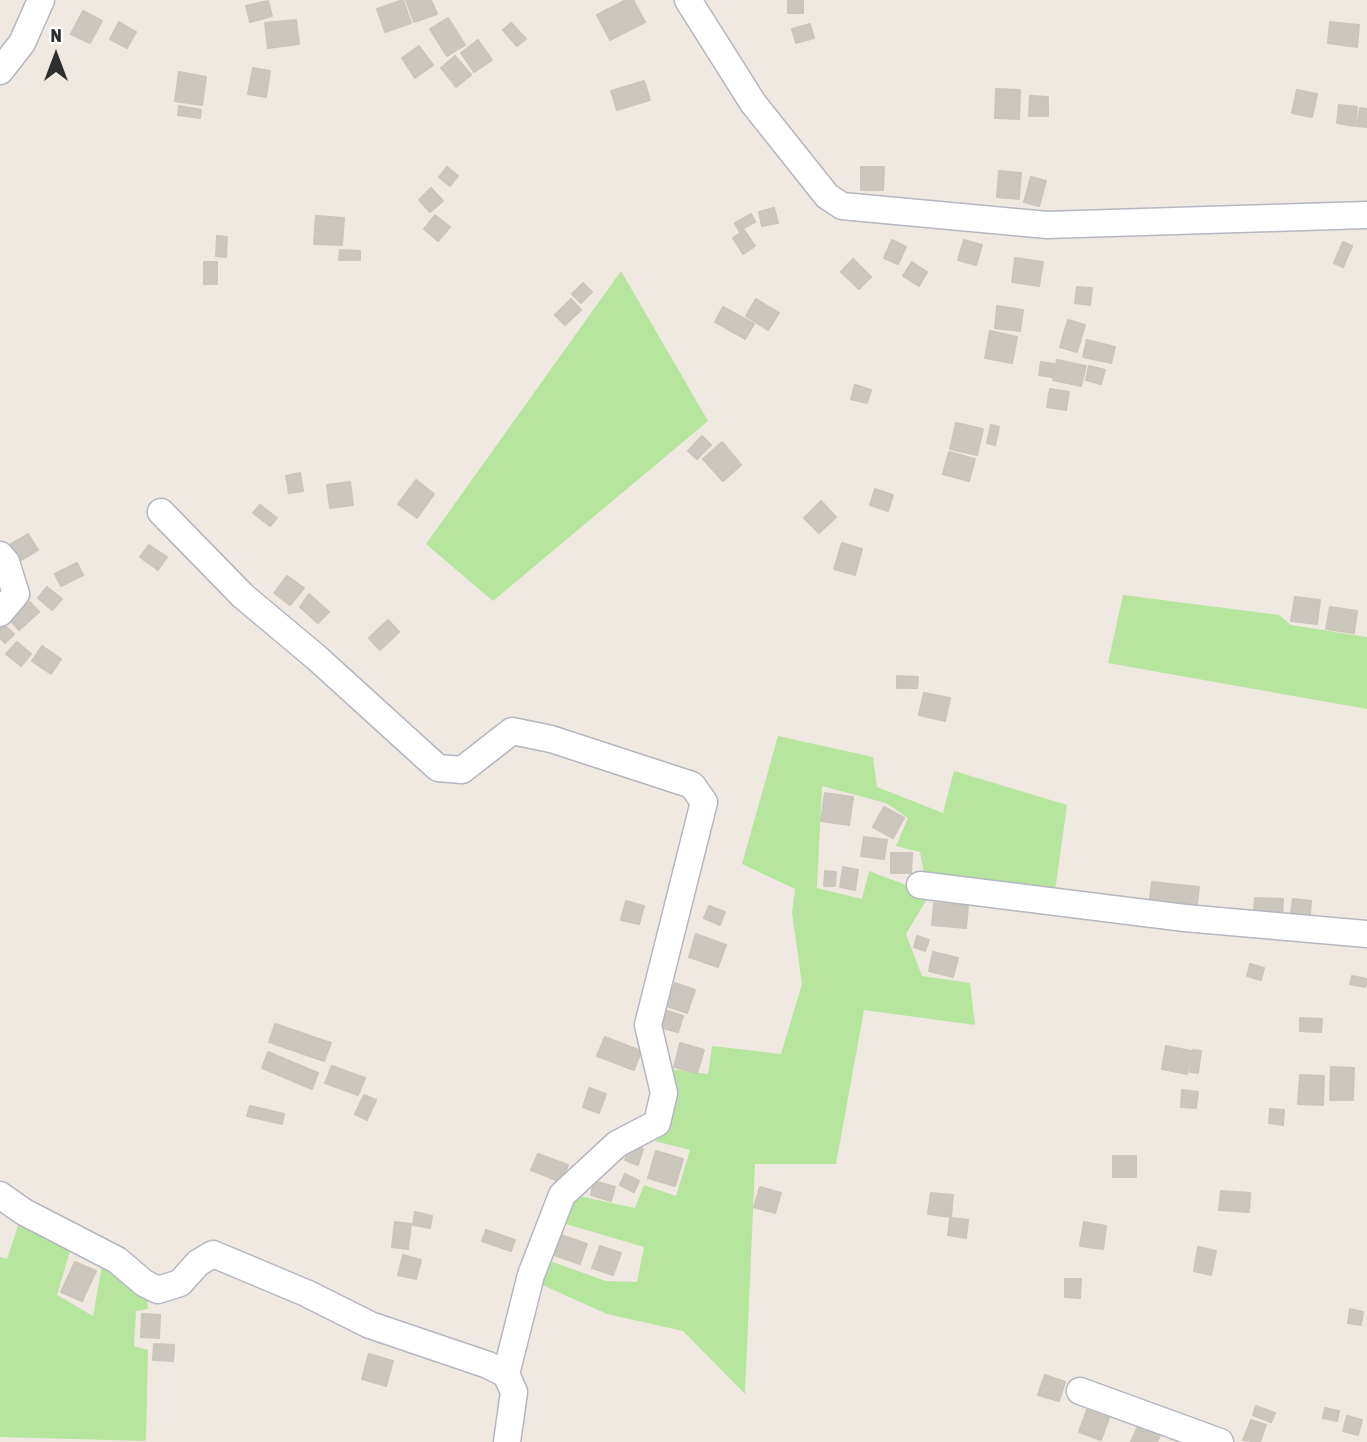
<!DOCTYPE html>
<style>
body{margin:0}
#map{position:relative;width:1367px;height:1442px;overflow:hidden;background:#efe9e1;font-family:"Asap Condensed",sans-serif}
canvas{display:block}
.north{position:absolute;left:21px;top:21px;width:70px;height:70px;-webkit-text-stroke:5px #fff;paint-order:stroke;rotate:0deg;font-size:19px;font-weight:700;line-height:28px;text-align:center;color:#2e2e2e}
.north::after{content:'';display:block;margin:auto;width:24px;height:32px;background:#2e2e2e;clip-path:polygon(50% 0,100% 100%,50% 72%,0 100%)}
</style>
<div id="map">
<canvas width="1367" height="1442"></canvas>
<div class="north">N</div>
</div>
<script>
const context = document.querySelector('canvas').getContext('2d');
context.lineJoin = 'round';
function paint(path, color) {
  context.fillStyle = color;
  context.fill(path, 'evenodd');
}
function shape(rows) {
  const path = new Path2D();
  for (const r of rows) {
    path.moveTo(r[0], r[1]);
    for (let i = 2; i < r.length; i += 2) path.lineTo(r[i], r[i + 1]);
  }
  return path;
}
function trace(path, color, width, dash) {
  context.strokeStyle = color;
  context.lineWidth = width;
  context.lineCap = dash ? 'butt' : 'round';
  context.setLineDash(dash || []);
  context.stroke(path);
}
const green = shape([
 [621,271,708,421,493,601,426,544],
 [1123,595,1279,615,1291,625,1367,637,1367,709,1108,663],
 [778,736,873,757,877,787,943,813,954,771,1067,805,1054,899,925,878,920,852,896,846,908,818,886,803,822,786,817,888,862,899,869,871,930,894,906,934,922,976,970,983,975,1025,864,1010,836,1164,755,1164,745,1394,683,1331,607,1314,538,1283,544,1259,606,1281,637,1282,644,1247,559,1222,574,1195,635,1208,644,1185,676,1196,690,1150,655,1141,670,1069,708,1074,712,1046,781,1054,802,984,792,913,795,889,742,864],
 [21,1217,73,1241,57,1295,93,1316,103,1260,147,1292,148,1309,136,1311,134,1346,148,1350,146,1441,0,1437,0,1257,7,1259]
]);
const building = shape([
 [403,0,411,23,385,32,377,9,403,0],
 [406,0,431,0,437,14,414,22,406,0],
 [626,0,633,0,645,22,610,40,597,15,626,0],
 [788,0,803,0,803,13,788,13,788,0],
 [268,1,272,16,250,22,246,6,268,1],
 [83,11,102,21,90,43,71,34,83,11],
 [448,18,465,45,447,56,430,29,448,18],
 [296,20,299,44,268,48,265,23,296,20],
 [119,22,136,32,127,48,110,39,119,22],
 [1330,22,1359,25,1357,47,1328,43,1330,22],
 [511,23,526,39,517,46,503,30,511,23],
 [810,24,814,38,796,43,792,29,810,24],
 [478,40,492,60,474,72,461,53,478,40],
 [419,46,433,65,415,78,402,58,419,46],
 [455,56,471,75,456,87,441,68,455,56],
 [253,68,270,71,266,97,248,94,253,68],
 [179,72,206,77,202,105,175,101,179,72],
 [644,81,650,100,617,110,611,91,644,81],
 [996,89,1020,90,1019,119,995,118,996,89],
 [1297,90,1317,94,1312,117,1292,113,1297,90],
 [1030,96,1048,97,1048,116,1029,116,1030,96],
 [1339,105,1357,107,1355,126,1337,123,1339,105],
 [179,106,201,110,200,118,178,115,179,106],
 [1360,108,1367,109,1367,127,1357,126,1360,108],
 [447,167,458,176,450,186,439,177,447,167],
 [861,167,884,167,883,190,861,190,861,167],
 [999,171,1021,173,1019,199,997,197,999,171],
 [1031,177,1046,181,1039,206,1024,202,1031,177],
 [431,188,443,201,430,212,419,200,431,188],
 [774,208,778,223,762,226,759,212,774,208],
 [751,214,755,222,739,231,735,223,751,214],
 [435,215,450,227,438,241,424,229,435,215],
 [316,216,344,218,342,245,314,244,316,216],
 [744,230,755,246,743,254,733,238,744,230],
 [217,236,227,237,226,257,216,256,217,236],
 [892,240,906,247,898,264,884,258,892,240],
 [964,240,982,245,976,265,958,260,964,240],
 [1343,242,1352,246,1343,267,1334,263,1343,242],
 [340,250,360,251,360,260,339,260,340,250],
 [1015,258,1043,262,1039,286,1012,282,1015,258],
 [853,259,871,277,859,289,841,272,853,259],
 [204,262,217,262,217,284,204,284,204,262],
 [912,262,927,272,919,286,903,276,912,262],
 [583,283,592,292,581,303,572,294,583,283],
 [1077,287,1092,288,1090,305,1075,303,1077,287],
 [571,299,581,310,565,325,555,315,571,299],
 [756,299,779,313,768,330,746,316,756,299],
 [997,306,1023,310,1020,331,995,328,997,306],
 [723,307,754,324,745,339,715,322,723,307],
 [1068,320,1085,325,1077,352,1060,347,1068,320],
 [990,331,1017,337,1012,363,985,358,990,331],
 [1087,340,1115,347,1111,363,1083,357,1087,340],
 [1057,360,1086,366,1081,386,1053,380,1057,360],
 [1041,362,1054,364,1052,377,1039,375,1041,362],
 [1089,366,1105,370,1101,384,1086,380,1089,366],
 [855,385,871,390,867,403,851,399,855,385],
 [1050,389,1069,392,1066,410,1047,407,1050,389],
 [956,423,983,429,977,455,950,449,956,423],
 [991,425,999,427,995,445,987,443,991,425],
 [702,436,711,445,697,459,688,451,702,436],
 [722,442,741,465,723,481,703,459,722,442],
 [949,452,975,459,969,481,943,474,949,452],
 [300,473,303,491,289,493,286,476,300,473],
 [416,480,434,494,417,518,398,504,416,480],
 [350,482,353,505,330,508,327,485,350,482],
 [875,489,893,495,888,511,870,505,875,489],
 [821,501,836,517,819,533,804,518,821,501],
 [260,505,277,518,270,526,253,513,260,505],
 [28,534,38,550,15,564,6,547,28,534],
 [842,543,862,549,855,575,834,569,842,543],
 [149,545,167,557,158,570,140,557,149,545],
 [77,563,83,575,61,586,55,574,77,563],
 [287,576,304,588,290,605,274,593,287,576],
 [47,587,62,599,52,610,38,598,47,587],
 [309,594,329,612,318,623,300,607,309,594],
 [1295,597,1320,600,1317,624,1291,621,1295,597],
 [30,602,39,612,19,630,10,620,30,602],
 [1330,607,1357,611,1354,633,1326,629,1330,607],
 [388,620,399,632,380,650,369,638,388,620],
 [4,625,14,634,5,643,0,638,0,629,4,625],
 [17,642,31,654,21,666,6,654,17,642],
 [42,646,61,659,51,674,32,661,42,646],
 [897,676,918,677,917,688,897,688,897,676],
 [924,693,950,698,945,721,919,715,924,693],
 [825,793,853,797,849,825,821,821,825,793],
 [884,807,904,818,893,838,873,827,884,807],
 [864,837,887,840,884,859,861,856,864,837],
 [891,853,912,853,911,873,891,873,891,853],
 [843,867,858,870,855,890,840,887,843,867],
 [825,871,836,872,835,886,824,886,825,871],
 [1152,882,1199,887,1196,912,1149,906,1152,882],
 [1255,898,1283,899,1282,922,1253,920,1255,898],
 [1293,899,1311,901,1310,915,1291,913,1293,899],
 [626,901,644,906,639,924,621,920,626,901],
 [934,903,968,906,966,928,932,925,934,903],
 [709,906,725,912,720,925,704,918,709,906],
 [696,934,726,945,718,967,689,957,696,934],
 [917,936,929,940,925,951,914,947,917,936],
 [933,952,958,958,953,977,929,971,933,952],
 [1250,964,1264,968,1261,980,1247,976,1250,964],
 [1352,976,1367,979,1365,987,1350,984,1352,976],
 [675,983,695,990,687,1013,667,1006,675,983],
 [664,1010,683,1016,678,1032,659,1027,664,1010],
 [1300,1018,1322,1019,1321,1032,1300,1031,1300,1018],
 [275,1024,331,1043,324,1061,269,1042,275,1024],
 [605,1037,641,1051,634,1070,597,1056,605,1037],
 [680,1043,704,1050,697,1073,674,1067,680,1043],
 [1166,1046,1191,1051,1187,1074,1162,1069,1166,1046],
 [1193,1050,1201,1051,1198,1073,1190,1072,1193,1050],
 [268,1052,318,1073,312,1089,262,1068,268,1052],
 [332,1066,365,1078,358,1095,325,1083,332,1066],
 [1331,1067,1354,1068,1353,1100,1330,1100,1331,1067],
 [1300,1075,1324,1076,1323,1105,1298,1104,1300,1075],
 [589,1088,606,1094,599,1113,583,1107,589,1088],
 [1182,1090,1198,1092,1196,1108,1181,1107,1182,1090],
 [364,1095,376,1100,367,1120,355,1114,364,1095],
 [250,1106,284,1114,282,1124,247,1116,250,1106],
 [1270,1109,1284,1110,1283,1125,1269,1123,1270,1109],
 [631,1144,643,1149,638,1165,625,1160,631,1144],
 [656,1151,683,1159,675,1186,648,1178,656,1151],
 [538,1154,568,1165,561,1182,531,1170,538,1154],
 [1113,1156,1136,1156,1136,1177,1113,1177,1113,1156],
 [625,1174,639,1181,634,1192,620,1185,625,1174],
 [594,1181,615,1187,611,1201,591,1195,594,1181],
 [760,1187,781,1193,775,1213,754,1207,760,1187],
 [1221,1191,1250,1193,1249,1212,1219,1210,1221,1191],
 [931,1193,953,1195,951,1217,928,1214,931,1193],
 [415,1212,432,1216,430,1228,413,1225,415,1212],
 [950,1218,968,1220,966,1238,948,1235,950,1218],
 [395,1222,411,1224,408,1249,392,1247,395,1222],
 [1084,1222,1106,1226,1103,1249,1080,1246,1084,1222],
 [486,1230,515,1240,511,1251,482,1241,486,1230],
 [558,1234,587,1244,580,1264,551,1254,558,1234],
 [600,1246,621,1253,613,1275,592,1268,600,1246],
 [1198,1247,1216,1251,1211,1275,1194,1271,1198,1247],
 [403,1255,421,1260,416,1279,398,1275,403,1255],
 [75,1262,96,1271,82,1301,61,1292,75,1262],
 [1065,1279,1081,1279,1080,1298,1065,1297,1065,1279],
 [1350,1309,1363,1312,1361,1325,1348,1323,1350,1309],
 [142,1314,160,1315,159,1338,141,1337,142,1314],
 [154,1344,174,1345,173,1361,153,1360,154,1344],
 [369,1354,393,1361,386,1386,362,1379,369,1354],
 [1045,1375,1065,1382,1059,1401,1038,1395,1045,1375],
 [1256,1406,1275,1413,1271,1422,1253,1415,1256,1406],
 [1325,1408,1339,1411,1337,1421,1323,1418,1325,1408],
 [1087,1410,1109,1418,1101,1440,1079,1432,1087,1410],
 [1347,1416,1362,1420,1358,1435,1343,1431,1347,1416],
 [1251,1420,1266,1425,1260,1442,1243,1440,1251,1420],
 [1138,1426,1160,1435,1157,1442,1131,1442,1138,1426]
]);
const minor = shape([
 [688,0,753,103,827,196,842,206,1047,225,1367,215],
 [0,71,22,43,41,0],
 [161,512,243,596,317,658,438,768,462,770,512,731,551,739,692,785,704,802,648,1025,664,1093,657,1123,617,1144,562,1195,531,1275,506,1374],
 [0,555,6,562,16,594,0,613],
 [920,885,1185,918,1367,934],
 [0,1195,24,1212,117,1260,144,1283,158,1290,180,1283,198,1263,213,1254,306,1293,370,1325,488,1365,506,1374,514,1392,507,1442],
 [1080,1391,1220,1442]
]);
paint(green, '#b6e59e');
paint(building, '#cbc7bf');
trace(building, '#cbc5ba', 2);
trace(minor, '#b4b7c1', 29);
trace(minor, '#fff', 26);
</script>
